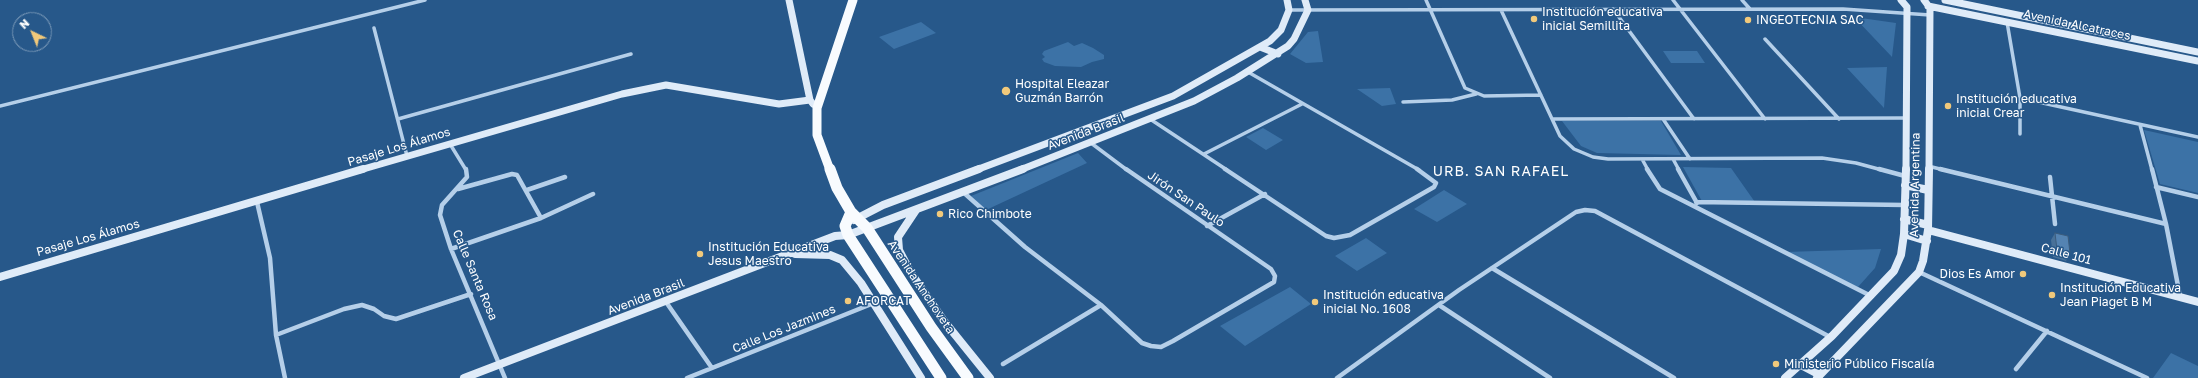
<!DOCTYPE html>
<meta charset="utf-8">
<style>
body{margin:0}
#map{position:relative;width:2198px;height:378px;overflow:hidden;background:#27588a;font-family:"Golos Text",sans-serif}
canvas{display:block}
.north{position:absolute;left:12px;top:12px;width:40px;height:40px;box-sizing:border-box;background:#27588a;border:1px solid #7d9bb9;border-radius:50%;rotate:317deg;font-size:11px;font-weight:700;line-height:16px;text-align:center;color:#fff}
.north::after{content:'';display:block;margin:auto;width:14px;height:18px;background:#f1c97b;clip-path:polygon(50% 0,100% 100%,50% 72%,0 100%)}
</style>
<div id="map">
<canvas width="2198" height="378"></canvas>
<div class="north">N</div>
</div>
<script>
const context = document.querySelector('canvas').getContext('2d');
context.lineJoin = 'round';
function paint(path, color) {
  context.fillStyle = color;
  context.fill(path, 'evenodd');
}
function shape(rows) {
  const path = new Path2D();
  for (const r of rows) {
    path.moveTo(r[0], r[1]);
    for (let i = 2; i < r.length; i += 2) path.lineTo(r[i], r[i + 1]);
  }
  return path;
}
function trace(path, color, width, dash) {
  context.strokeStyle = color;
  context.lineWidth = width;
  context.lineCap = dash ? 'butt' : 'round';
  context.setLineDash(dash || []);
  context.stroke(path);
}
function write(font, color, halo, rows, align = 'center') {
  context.font = font + ' "Golos Text",sans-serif';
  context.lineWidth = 3;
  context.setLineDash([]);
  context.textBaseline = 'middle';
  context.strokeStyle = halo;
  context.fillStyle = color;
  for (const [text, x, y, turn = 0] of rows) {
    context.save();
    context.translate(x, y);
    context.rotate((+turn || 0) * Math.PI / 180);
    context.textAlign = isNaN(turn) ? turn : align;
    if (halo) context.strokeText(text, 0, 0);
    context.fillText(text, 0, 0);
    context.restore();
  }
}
const green = shape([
 [1854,17,1896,23,1892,57],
 [921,22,936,33,894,49,879,37],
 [1318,31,1323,62,1306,63,1290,54,1308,32],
 [1068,42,1074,46,1082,43,1093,48,1104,55,1104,59,1092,62,1081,67,1055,66,1044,62,1042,59,1045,57,1042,54,1044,51],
 [1663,51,1697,51,1705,63,1671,63],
 [1887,67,1884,108,1847,68],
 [1390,88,1396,104,1382,106,1357,89],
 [1562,121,1661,121,1681,155,1597,153,1581,146],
 [1263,128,1283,140,1266,150,1246,137],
 [2144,130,2198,142,2198,193,2160,184],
 [1078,153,1087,163,986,210,971,196],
 [1683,167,1731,168,1757,205,1703,203],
 [1444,190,1467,204,1437,222,1414,209],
 [1366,238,1387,253,1357,271,1335,256],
 [1881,249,1875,268,1858,287,1785,252],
 [1290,287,1311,304,1245,346,1220,326],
 [2171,353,2198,366,2198,378,2153,378]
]);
const streetFar1 = shape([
 [1426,0,1465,88,1484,96,1541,95],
 [1673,0,1765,119],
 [1742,0,1750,9],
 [1613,9,1694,119],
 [1289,10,1843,9,1930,15],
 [1501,10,1560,136,1574,149,1593,157,1608,159,1822,158,1856,163,1882,170],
 [2007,22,2020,98,2020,134],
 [374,28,407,156],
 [1765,39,1839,119],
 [1248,72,1419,170],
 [2020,98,2198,137],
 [1403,102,1452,100,1476,94],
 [0,106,425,0],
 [398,119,631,54],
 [1150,119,1227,170],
 [1552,119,1906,118],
 [1663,119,1690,159],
 [2140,125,2152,170],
 [1091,143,1127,170],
 [450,144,466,170],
 [1204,154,1302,104],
 [1642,159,1648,170],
 [1673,159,1679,170],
 [1928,166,1944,170]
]);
const street = shape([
 [466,169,467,177,442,205,440,215,451,249,505,378],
 [1225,169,1326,236,1334,238,1350,235,1434,187,1436,183,1417,169],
 [1647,169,1660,189,1871,296],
 [1678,169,1697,203],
 [1879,169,1905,176],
 [1940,169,2166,224],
 [2152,169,2166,224,2180,296],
 [2050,177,2055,224],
 [2156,187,2198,197],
 [458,189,512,174,517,175,541,218],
 [527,190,565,177],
 [963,192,1025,247,1101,305,1142,343,1151,346,1161,347,1173,341,1274,282,1275,276,1271,269,1126,169],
 [257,202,270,258,276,335,285,378],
 [1696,202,1904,205],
 [1207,226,1265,194],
 [451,249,541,218,593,194],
 [1492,268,1674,378],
 [1919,272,2147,378],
 [666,302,712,368],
 [1439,305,1550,378],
 [276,335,344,309,362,305,374,309,384,316,396,319,471,294],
 [1003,364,1101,305],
 [2016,369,2047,331],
 [687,378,874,303,888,300],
 [1337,378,1459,290,1576,212,1585,210,1595,211,1830,337]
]);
const secondaryFar1 = shape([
 [789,0,810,100,813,104],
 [1901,0,1907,7,1906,170],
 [1924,0,1930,8,1929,170],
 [1945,0,2198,52],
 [1928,6,2198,61],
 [1260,47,1278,54],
 [360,170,622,94,666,85,779,104,810,100],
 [976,170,1173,96,1270,41,1281,30,1289,10,1287,0],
 [1020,170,1194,101,1237,78,1288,46,1294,39,1308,10,1305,0]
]);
const secondary = shape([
 [1905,185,1928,190],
 [916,210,898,237,899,250,911,273,944,321,990,378],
 [1904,219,1928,225],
 [854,220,883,205,979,169],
 [1928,230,2198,302],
 [1904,234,1927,241],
 [795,254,830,255,842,260,861,283,921,378],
 [0,277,363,169],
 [1799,364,1820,375],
 [464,378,835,236,848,235,1023,169],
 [1785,378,1832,336,1894,271,1901,255,1904,234,1906,169],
 [1817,378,1919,272,1923,261,1928,230,1929,169]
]);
const primaryFar1 = shape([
 [830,170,817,135,817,108,853,0]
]);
const primary = shape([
 [830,169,837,188,851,212,867,228,931,327,968,378],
 [851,212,845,226,848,235,941,378]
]);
const wall = shape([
 [2055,233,2070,253,2066,261,2053,257,2051,240]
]);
const building = shape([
 [2055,233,2068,236,2070,253,2057,250,2055,233]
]);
const markers = [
 [1534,19,4,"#f1c97b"],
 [1748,20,4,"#f1c97b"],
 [1006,91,5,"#f1c97b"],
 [1948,106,4,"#f1c97b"],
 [940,214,4,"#f1c97b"],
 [700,254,4,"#f1c97b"],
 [2023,274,4,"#f1c97b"],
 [2052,295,4,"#f1c97b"],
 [848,301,4,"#f1c97b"],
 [1315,302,4,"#f1c97b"],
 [1776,364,4,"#f1c97b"]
];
const poiNames = [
 ["Institución educativa",1542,12],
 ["inicial Semillita",1542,26],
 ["INGEOTECNIA SAC",1756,20],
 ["Hospital Eleazar",1015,84],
 ["Guzmán Barrón",1015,98],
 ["Institución educativa",1956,99],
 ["inicial Crear",1956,113],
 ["Rico Chimbote",948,214],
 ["Institución Educativa",708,247],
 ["Jesus Maestro",708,261],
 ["Dios Es Amor",2015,274,"right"],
 ["Institución Educativa",2060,288],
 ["Jean Piaget B M",2060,302],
 ["Institución educativa",1323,295],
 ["inicial No. 1608",1323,309],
 ["AFORCAT",856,301],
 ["Ministerio Público Fiscalía",1784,364]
];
const streetNames = [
 ["Avenida Alcatraces",2077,25,12],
 ["Avenida Brasil",1086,132,-21],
 ["Pasaje Los Álamos",399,147,-17],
 ["Avenida Argentina",1915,185,-89],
 ["Jirón San Paulo",1186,199,34],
 ["Pasaje Los Álamos",88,238,-16],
 ["Calle 101",2066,254,15],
 ["Calle Santa Rosa",475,275,67],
 ["Avenida Anchoveta",921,287,56],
 ["Avenida Brasil",646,297,-21],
 ["Calle Los Jazmines",784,329,-22]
];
const quarterNames = [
 ["URB. SAN RAFAEL",1501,172]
];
paint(green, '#3c72a6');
trace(streetFar1, '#b5cfe9', 3.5);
trace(street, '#b5cfe9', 4.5);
trace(secondaryFar1, '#dfebf8', 7);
trace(secondary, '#dfebf8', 8);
trace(primaryFar1, '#f8fbfe', 9);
trace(primary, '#f8fbfe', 11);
paint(wall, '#487199');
paint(building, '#5483b2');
trace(building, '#3b5c7d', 1);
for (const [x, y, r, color] of markers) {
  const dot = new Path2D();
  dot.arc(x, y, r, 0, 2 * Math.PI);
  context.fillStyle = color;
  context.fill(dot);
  trace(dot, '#27588a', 1.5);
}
write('12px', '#fff', '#27588a', poiNames, 'left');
write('12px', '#fff', '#27588a', streetNames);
context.letterSpacing = '1px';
write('14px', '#fff', '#27588a', quarterNames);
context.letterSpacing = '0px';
</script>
